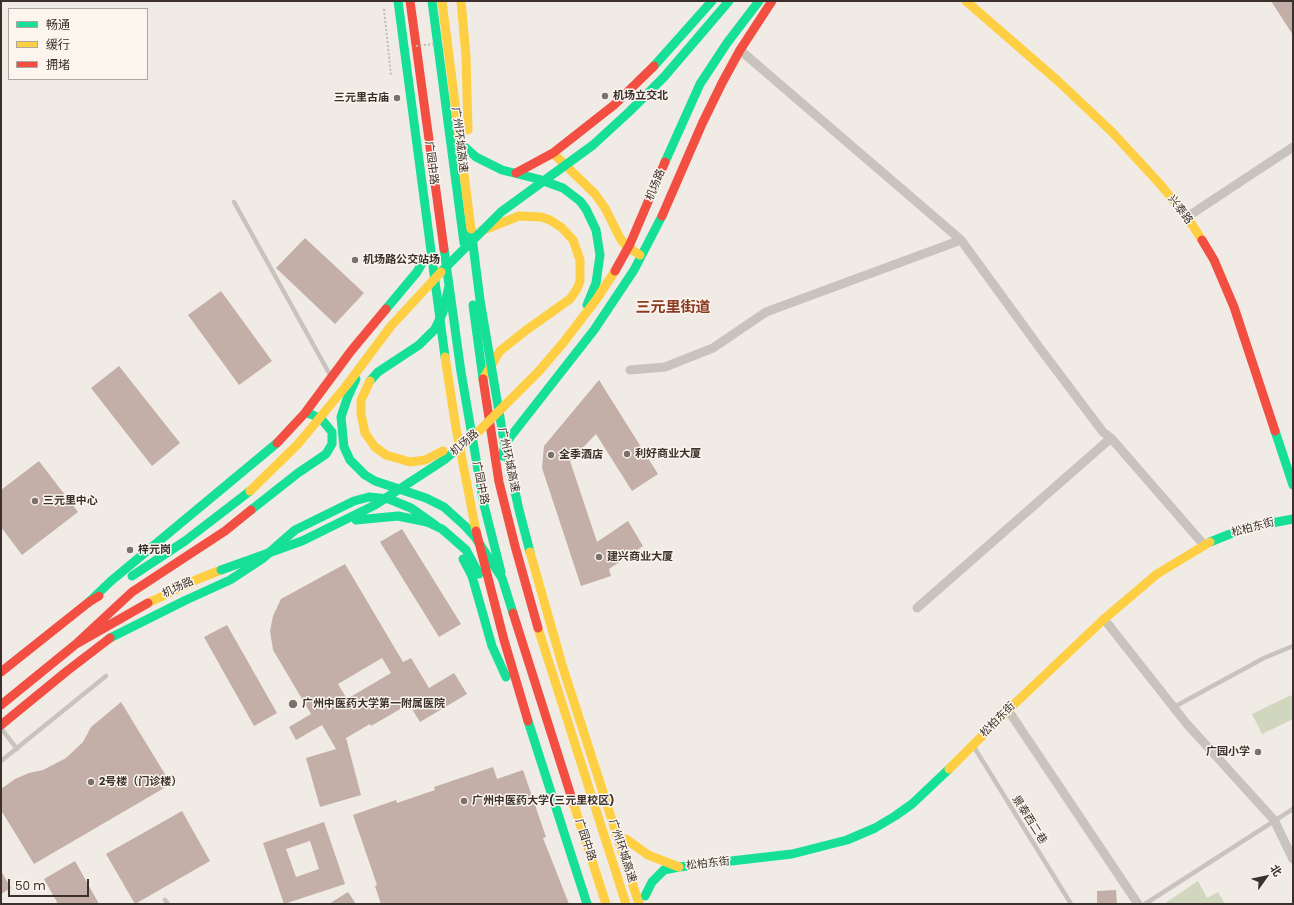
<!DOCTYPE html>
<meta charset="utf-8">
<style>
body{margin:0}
#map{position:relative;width:1294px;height:905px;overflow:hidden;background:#f0ebe5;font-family:Poppins,"Noto Sans SC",sans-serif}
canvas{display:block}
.frame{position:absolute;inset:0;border:2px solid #3b302b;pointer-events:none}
.legend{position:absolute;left:8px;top:8px;width:140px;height:72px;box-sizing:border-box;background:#fbf5ee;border:1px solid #aea6a0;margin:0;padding:5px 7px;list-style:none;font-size:12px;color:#3b302b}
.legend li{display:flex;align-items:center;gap:8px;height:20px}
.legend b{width:20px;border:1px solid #aea6a0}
.north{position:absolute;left:1246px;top:857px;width:40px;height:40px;-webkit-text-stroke:3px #fbf5ee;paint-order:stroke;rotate:57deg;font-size:11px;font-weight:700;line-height:16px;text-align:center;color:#3b302b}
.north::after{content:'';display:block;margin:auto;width:14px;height:18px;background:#3b302b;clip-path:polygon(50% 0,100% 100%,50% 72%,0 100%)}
.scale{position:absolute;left:8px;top:879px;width:81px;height:18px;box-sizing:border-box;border:2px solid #3b302b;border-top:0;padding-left:5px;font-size:12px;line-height:14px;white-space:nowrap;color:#3b302b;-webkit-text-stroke:3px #fbf5ee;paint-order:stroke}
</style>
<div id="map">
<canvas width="1294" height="905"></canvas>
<div class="frame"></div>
<ul class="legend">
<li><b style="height:5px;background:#16e098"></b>畅通</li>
<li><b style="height:5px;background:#ffcf43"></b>缓行</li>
<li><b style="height:5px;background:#f24e42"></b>拥堵</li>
</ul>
<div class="north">北</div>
<div class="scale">50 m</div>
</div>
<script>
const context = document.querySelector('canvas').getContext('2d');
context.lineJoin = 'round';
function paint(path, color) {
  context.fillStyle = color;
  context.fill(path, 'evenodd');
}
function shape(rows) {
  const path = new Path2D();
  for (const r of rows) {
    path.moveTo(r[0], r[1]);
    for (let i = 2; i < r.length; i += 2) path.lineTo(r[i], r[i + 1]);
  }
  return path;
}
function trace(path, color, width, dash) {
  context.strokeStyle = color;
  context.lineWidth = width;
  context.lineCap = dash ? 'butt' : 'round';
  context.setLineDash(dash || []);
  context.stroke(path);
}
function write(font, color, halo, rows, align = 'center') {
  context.font = font + ' Poppins,"Noto Sans SC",sans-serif';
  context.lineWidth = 3;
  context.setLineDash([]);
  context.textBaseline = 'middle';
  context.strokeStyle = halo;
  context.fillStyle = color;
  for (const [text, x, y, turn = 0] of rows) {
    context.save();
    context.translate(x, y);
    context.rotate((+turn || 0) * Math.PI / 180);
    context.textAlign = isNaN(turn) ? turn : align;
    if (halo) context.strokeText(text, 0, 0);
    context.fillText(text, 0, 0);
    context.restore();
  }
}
const green = shape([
 [1291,695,1293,698,1293,719,1262,734,1252,714],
 [1198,881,1207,898,1218,892,1225,904,1164,904]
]);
const building = shape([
 [1271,1,1293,1,1293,35],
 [305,238,364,293,335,324,276,268],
 [221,291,272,361,239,385,188,315],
 [119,366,180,443,152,466,91,388],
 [599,380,658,474,632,491,596,434,570,461,597,542,628,521,643,546,609,569,611,576,581,586,542,468,544,446],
 [39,461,78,512,22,555,1,527,1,490],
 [402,529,461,624,439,637,380,542],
 [345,564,403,662,411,658,429,688,454,673,467,694,420,722,409,704,371,726,370,724,346,738,361,795,320,807,306,758,336,749,322,725,296,740,289,727,311,714,273,650,270,631,273,616,281,599],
 [382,658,391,673,347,699,338,684],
 [227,625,277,713,254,726,204,637],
 [121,702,171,784,34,864,1,810,1,789,15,779,29,773,43,770,66,758,83,742,91,727],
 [493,767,497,779,523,770,546,837,543,838,569,904,381,904,375,886,377,885,353,815,396,800,397,803,435,790,434,787],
 [182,811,210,861,135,904,106,854],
 [324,822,345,884,284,904,263,843],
 [310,841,319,869,296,877,286,849],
 [75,861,99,904,58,904,44,879],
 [1,871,11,888,1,894],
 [1116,890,1117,904,1097,904,1097,891],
 [348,892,356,904,329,904]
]);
const path = shape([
 [384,9,391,76]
]);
const lane = shape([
 [234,202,329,373],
 [1174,707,1264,658,1293,646],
 [1,728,17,749],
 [974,747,1071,904],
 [1,761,106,676],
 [165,900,168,904],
 [1145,904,1293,809]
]);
const street = shape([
 [740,50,961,240,1039,347,1103,432,1111,438,1204,545],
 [1187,217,1293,147],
 [630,370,665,367,713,348,766,312,961,240],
 [917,608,1111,438],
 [1104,619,1186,723,1274,820,1293,859],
 [1008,710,1138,904]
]);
const fast = shape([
 [432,1,464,243],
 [654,66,712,1],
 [466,148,476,157,502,170,538,179,563,188,580,201,586,209,596,230,600,255,596,283,587,305],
 [665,162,700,84,727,43,759,1],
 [444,249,461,372,484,505,501,572],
 [473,305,483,379],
 [386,309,417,272,425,258],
 [356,379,347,399,341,417,344,447,350,460,365,475,375,481,426,498,444,507,465,526,475,537,502,578,513,613],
 [370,381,378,372,419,345,435,329,443,312,449,286],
 [1275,431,1293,485],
 [502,456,506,443,511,436,594,330,634,270,662,216],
 [251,510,298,473,326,454,332,444,332,432,323,421,313,415,306,413],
 [1210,542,1245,528,1293,519],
 [463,559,472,576,492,646,506,677],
 [132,576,185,541,250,491],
 [89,602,111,581,277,443],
 [110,638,186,600,230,580,262,559,295,530,354,501,369,497,389,499,411,508,435,525],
 [645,896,652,882,664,870,679,867,792,854,847,840,875,828,895,816,912,804,949,769]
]);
const slow = shape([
 [966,1,1058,81,1112,132,1160,184,1187,217,1202,240],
 [555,155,595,194,605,208,620,238,626,246,640,255],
 [481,231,519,216,541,217,550,220,562,228,573,240,580,260,580,281,577,289,570,299,525,331,500,351,483,379],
 [148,603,198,579,221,570],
 [538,628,626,904],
 [949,769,1008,710,1104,619,1157,574,1210,542],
 [573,802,606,904],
 [626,839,648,855,679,867]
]);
const jam = shape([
 [410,1,444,249],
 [516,173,553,153,614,105,654,66],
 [662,216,702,124,722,83,740,50,772,1],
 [1202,240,1214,260,1234,307,1275,431],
 [483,379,499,482,515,546,538,628],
 [277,443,305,413,351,351,386,309],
 [513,613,573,802],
 [76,644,132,592,225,531,251,510],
 [1,672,89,602,99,596],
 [1,705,76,644,148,603],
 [1,725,67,671,110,638]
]);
const pathBridge = shape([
 [416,46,434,44]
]);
const fastBridge = shape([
 [398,1,445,357],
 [471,229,480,300,504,441,519,510,530,552],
 [441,272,501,212,593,145,630,111,664,77,729,1],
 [356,520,398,516,427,522,442,529,466,550,479,574],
 [221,570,302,541,375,505,444,460,462,445],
 [528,721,587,904]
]);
const slowBridge = shape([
 [442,1,471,229],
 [461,1,466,56,468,130],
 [445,357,456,428,476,531],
 [370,381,361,400,361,414,365,433,375,447,386,455,410,462,425,460,443,451],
 [462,445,479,431,539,371,563,343,596,300,615,271],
 [250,491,298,444,346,386,391,326,441,272],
 [530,552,563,668,639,904]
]);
const jamBridge = shape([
 [615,271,630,244,665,162],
 [476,531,504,640,528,721]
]);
const markers = [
 [605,96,4,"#7a716c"],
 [397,98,4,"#7a716c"],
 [355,260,4,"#7a716c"],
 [627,454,4,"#7a716c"],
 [551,455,4,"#7a716c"],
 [35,501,4,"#7a716c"],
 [130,550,4,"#7a716c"],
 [599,557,4,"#7a716c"],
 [293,704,5,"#7a716c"],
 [1258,752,4,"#7a716c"],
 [91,782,4,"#7a716c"],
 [464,801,4,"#7a716c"]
];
const poiNames = [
 ["机场立交北",613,96],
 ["三元里古庙",389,98,"right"],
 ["机场路公交站场",363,260],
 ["利好商业大厦",635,454],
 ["全季酒店",559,455],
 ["三元里中心",43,501],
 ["梓元岗",138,550],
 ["建兴商业大厦",607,557],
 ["广州中医药大学第一附属医院",302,704],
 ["广园小学",1250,752,"right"],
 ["2号楼（门诊楼）",99,782],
 ["广州中医药大学(三元里校区)",472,801]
];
const streetNames = [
 ["广州环城高速",459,140,83],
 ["广园中路",431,163,83],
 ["机场路",656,185,-68],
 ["兴泰路",1180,210,53],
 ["机场路",465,443,-41],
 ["广州环城高速",508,460,78],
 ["广园中路",480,483,79],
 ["松柏东街",1253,528,-15],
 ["机场路",178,588,-25],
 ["松柏东街",998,720,-45],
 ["景泰西二巷",1029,820,58],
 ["广园中路",585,840,72],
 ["广州环城高速",622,851,72],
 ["松柏东街",708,864,-6]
];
const districtNames = [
 ["三元里街道",673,308]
];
paint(green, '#d1d6bf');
paint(building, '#c3afa7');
trace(path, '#c2bbb6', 2, [2, 2]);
trace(lane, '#c9c3be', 4.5);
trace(street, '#c9c3be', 9);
trace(fast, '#16e098', 9);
trace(slow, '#ffcf43', 9);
trace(jam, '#f24e42', 9);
trace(pathBridge, '#c2bbb6', 2, [2, 2]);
trace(fastBridge, '#16e098', 9);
trace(slowBridge, '#ffcf43', 9);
trace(jamBridge, '#f24e42', 9);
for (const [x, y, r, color] of markers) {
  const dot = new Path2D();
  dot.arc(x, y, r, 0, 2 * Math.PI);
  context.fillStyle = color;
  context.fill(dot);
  trace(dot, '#fbf5ee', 1.5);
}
write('bold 11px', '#3b302b', '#fbf5ee', poiNames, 'left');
write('11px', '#3b302b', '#fbf5ee', streetNames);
write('bold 15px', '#8c3b22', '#fbf5ee', districtNames);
</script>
